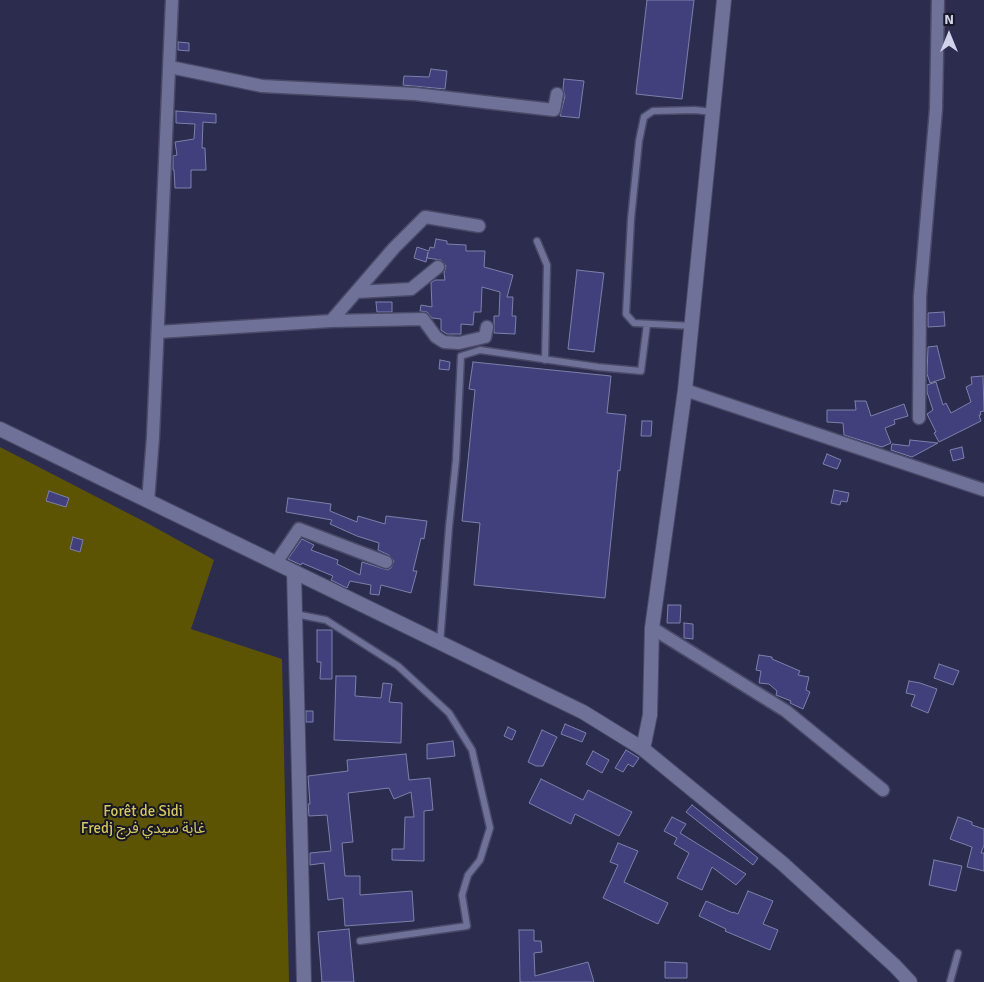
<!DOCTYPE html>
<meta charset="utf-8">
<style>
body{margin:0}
#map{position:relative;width:984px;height:982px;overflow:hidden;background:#2c2c4f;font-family:Signika,sans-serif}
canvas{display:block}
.north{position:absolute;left:924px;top:10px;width:50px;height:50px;-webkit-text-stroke:4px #161727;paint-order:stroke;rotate:0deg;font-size:14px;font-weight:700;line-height:20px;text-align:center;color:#d1d3ea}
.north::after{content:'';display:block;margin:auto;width:18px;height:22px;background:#d1d3ea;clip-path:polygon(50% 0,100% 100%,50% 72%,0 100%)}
</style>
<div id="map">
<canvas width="984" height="982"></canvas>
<div class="north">N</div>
</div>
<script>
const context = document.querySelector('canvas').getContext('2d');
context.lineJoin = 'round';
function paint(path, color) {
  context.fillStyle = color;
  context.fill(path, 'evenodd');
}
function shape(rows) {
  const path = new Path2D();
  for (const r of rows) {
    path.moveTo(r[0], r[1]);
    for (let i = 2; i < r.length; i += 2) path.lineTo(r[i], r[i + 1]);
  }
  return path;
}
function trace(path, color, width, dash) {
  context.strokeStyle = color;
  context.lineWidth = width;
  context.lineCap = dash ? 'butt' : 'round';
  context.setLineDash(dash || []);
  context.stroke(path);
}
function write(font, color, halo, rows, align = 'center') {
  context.font = font + ' Signika,"Noto Sans Arabic",sans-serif';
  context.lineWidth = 4;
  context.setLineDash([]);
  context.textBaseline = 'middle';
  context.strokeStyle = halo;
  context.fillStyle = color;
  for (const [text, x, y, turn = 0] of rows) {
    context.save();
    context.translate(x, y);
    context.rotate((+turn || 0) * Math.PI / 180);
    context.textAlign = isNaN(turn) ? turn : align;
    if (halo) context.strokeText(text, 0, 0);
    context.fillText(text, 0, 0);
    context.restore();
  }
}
const green = shape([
 [0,447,147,523,214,560,191,629,282,659,289,982,0,982]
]);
const building = shape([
 [647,0,694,0,682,99,636,94,647,0],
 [178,42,189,43,189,51,178,50,178,42],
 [431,69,447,71,445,89,403,85,404,76,429,77,431,69],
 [564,79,584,81,579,118,560,116,565,96,563,89,564,79],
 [176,111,216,114,216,123,203,122,202,148,205,148,206,170,191,170,191,188,175,188,174,170,173,170,173,156,177,155,175,142,194,139,195,124,176,123,176,111],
 [436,239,447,241,447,244,466,245,466,251,485,251,484,267,513,275,507,297,513,297,512,316,516,316,515,334,494,333,494,316,499,316,500,292,482,287,481,312,474,312,473,325,461,324,461,334,447,334,441,330,441,319,432,318,427,312,420,311,421,305,432,307,431,283,435,280,445,280,444,273,446,266,441,260,427,258,428,252,426,262,414,258,417,247,429,251,430,247,434,248,436,239],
 [577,270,604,273,594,352,568,349,577,270],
 [376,302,392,302,392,312,377,312,376,302],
 [944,312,945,326,928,327,928,313,944,312],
 [937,346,945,378,930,383,927,374,928,347,937,346],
 [440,360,450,362,449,370,439,369,440,360],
 [473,362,611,376,607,413,626,415,620,471,618,470,605,598,474,585,480,523,462,521,475,390,469,389,473,362],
 [983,376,984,411,980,412,981,415,979,415,981,421,939,442,934,433,936,432,927,414,933,410,927,392,927,385,936,382,943,405,946,403,951,413,971,402,966,387,972,384,971,377,983,376],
 [855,401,866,401,871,416,904,404,908,416,894,420,895,424,885,428,891,443,882,447,844,435,843,423,827,422,827,410,856,410,855,401],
 [642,421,652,421,651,436,641,436,642,421],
 [910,440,938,443,912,457,891,450,892,444,909,446,910,440],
 [962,447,964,458,953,461,950,450,962,447],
 [827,454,841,460,837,469,823,464,827,454],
 [834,490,849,493,847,502,841,501,840,505,831,503,834,490],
 [49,491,69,498,66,507,46,501,49,491],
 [288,498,331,504,330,511,357,522,358,516,385,524,386,516,427,521,424,539,421,538,413,571,417,571,411,593,381,585,379,595,370,594,371,585,350,581,347,588,331,580,333,576,302,563,301,565,288,559,302,539,314,545,311,550,338,560,337,564,360,575,362,562,387,570,391,568,394,561,389,555,378,550,379,543,357,536,330,524,332,520,286,512,288,498],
 [73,537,83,540,80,552,70,549,73,537],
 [668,605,681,605,680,623,667,623,668,605],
 [684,623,693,624,693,639,684,638,684,623],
 [317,630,332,630,332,679,320,679,321,662,317,662,317,630],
 [759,655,772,657,772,659,800,671,798,675,809,677,806,690,810,692,803,709,790,703,791,701,776,695,777,691,769,684,759,683,761,671,756,670,759,655],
 [939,664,959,671,953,685,934,678,939,664],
 [336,676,356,676,355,696,381,698,383,683,392,684,389,702,402,703,401,743,334,740,336,676],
 [909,681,920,683,937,689,928,713,911,706,915,695,906,693,909,681],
 [306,711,313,711,313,722,306,722,306,711],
 [565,724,586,733,582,742,561,734,565,724],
 [508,727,516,731,512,740,504,736,508,727],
 [542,730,557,737,543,766,536,766,528,762,542,730],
 [453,741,455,756,427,759,427,744,453,741],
 [626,750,639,758,633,767,628,764,623,772,615,768,626,750],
 [593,751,609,760,602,773,586,764,593,751],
 [406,754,409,780,430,778,433,810,424,811,424,861,392,860,392,849,404,849,405,817,414,817,411,792,394,799,389,788,348,793,353,842,342,843,345,876,360,876,360,895,412,891,414,921,345,926,343,898,328,900,324,863,310,865,310,853,331,851,327,815,309,816,308,804,310,804,308,776,348,771,347,760,406,754],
 [541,779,583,800,588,790,632,812,619,836,575,814,571,824,529,803,541,779],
 [692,805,758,858,753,865,686,812,692,805],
 [672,817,686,824,680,833,746,874,736,885,712,867,702,890,677,878,689,853,674,844,677,838,664,831,672,817],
 [958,817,972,822,972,825,984,829,984,845,981,853,984,853,984,871,967,867,972,847,950,839,958,817],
 [618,843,638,851,624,882,668,903,658,924,603,898,618,865,610,862,618,843],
 [934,860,962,866,956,891,929,885,934,860],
 [748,891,773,901,763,924,778,930,770,950,725,931,726,929,699,916,706,901,733,913,733,912,738,914,748,891],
 [349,929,354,982,322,982,318,932,349,929],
 [519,930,534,930,534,941,541,941,542,952,534,953,535,976,588,962,594,982,520,982,519,930],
 [665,962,687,963,687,978,665,978,665,962]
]);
const service = shape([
 [537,241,547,265,545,360],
 [692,326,634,323,626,314,631,219,639,141,644,117,653,111,695,110,713,112],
 [295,614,326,620,398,666,449,713,472,750,490,828,480,860,468,875,462,895,467,926,360,941],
 [440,643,449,527,456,460,461,356,480,350,598,367,641,371,647,324],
 [950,982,958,953]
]);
const minor = shape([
 [170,67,262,86,415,94,554,110,557,94],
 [356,292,411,289,438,267],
 [331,321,394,248,425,217,479,226],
 [158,332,331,321,423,319,436,337,444,342,459,343,485,337,487,327],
 [685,390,984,490],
 [919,418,920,296,936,109,938,0],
 [148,501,153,437,172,0],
 [276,563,299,529,386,562],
 [652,628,786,711,883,790]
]);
const tertiary = shape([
 [643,749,650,715,652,628,685,390,724,0]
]);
const secondary = shape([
 [0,429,583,712,643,749,782,863,895,966,910,982],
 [294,572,304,982]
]);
const parkNames = [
 ["Forêt de Sidi",143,812],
 ["Fredj غابة سيدي فرج",143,829]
];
paint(green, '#5c5303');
paint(building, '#42407c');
trace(building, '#7d80a9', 1);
trace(service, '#4a4967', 9);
trace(minor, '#4a4967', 15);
trace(tertiary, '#4a4967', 16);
trace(secondary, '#4a4967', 16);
trace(service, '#6f7199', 6);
trace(minor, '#6f7199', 12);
trace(tertiary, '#6f7199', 14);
trace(secondary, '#6f7199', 14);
write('15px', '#d6c85d', '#161727', parkNames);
</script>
